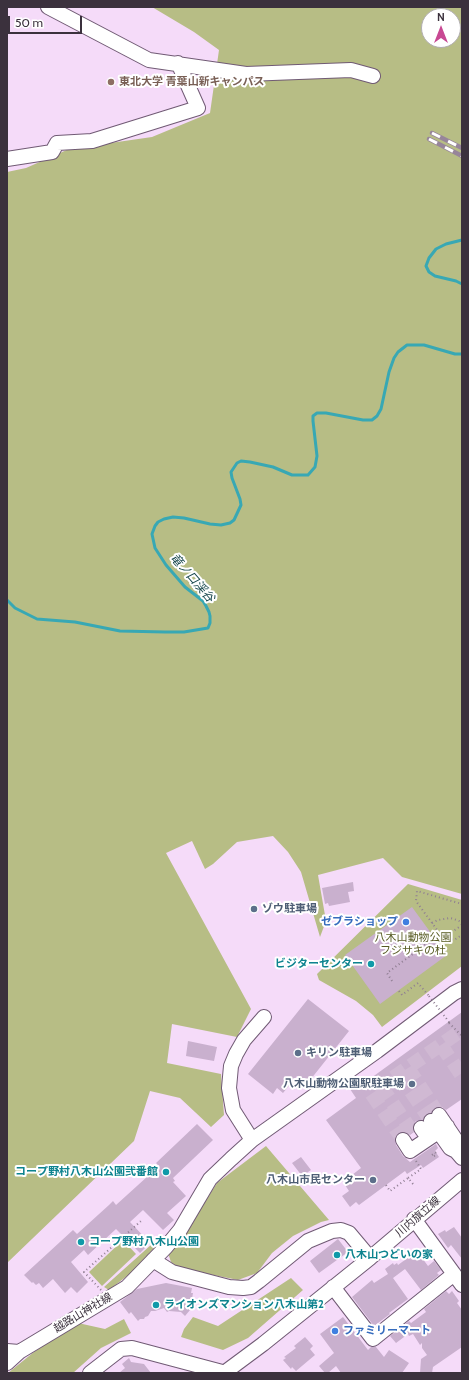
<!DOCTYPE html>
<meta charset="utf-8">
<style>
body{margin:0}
#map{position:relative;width:469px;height:1380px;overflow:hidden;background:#f5dbf9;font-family:Cabin,sans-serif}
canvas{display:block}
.frame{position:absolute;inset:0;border:8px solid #3b313d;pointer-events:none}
.north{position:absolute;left:421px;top:8px;width:40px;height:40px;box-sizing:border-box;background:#fff;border:1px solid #b1adb1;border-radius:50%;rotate:0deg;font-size:11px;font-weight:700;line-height:16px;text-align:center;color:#3b313d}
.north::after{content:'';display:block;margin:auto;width:14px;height:18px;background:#c84893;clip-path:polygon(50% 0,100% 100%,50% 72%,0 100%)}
.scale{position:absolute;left:8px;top:16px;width:74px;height:18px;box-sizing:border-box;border:2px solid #3b313d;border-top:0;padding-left:5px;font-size:12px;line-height:14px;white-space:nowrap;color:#3b313d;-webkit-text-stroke:3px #fff;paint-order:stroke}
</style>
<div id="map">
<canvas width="469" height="1380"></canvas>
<div class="frame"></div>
<div class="north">N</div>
<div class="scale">50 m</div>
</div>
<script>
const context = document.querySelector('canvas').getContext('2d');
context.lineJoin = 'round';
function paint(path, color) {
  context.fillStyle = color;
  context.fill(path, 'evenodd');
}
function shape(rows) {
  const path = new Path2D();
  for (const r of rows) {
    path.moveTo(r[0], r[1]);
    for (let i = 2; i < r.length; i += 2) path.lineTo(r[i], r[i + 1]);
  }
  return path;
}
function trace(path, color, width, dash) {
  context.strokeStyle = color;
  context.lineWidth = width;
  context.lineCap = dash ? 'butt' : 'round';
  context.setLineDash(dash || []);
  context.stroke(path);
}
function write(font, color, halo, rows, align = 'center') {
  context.font = font + ' Cabin,"Noto Sans JP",sans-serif';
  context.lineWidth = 4;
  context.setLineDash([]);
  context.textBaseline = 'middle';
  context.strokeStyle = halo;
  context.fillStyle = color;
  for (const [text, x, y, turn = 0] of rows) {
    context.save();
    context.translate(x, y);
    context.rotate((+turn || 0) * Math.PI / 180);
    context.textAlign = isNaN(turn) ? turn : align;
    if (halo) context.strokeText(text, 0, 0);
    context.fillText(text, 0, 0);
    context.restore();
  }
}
const green = shape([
 [152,7,462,7,462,894,402,877,383,858,318,875,326,921,320,937,301,872,288,852,273,836,237,842,213,864,205,869,192,841,166,853,251,1009,237,1037,172,1024,167,1063,221,1074,224,1115,211,1127,180,1098,150,1091,134,1141,7,1263,7,172,26,168,69,149,152,137,210,113,219,50,194,32],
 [429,16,453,16,453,40,429,40],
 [408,884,462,900,462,966,382,1027,373,1015,356,1001,319,980,317,974],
 [266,1146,329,1220,321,1222,293,1236,272,1253,257,1273,238,1280,179,1268,171,1262,168,1253,186,1234,203,1205,217,1183],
 [123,1240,136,1254,102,1286,89,1272],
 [152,1244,155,1247,136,1269,109,1290,104,1287],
 [291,1278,303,1290,248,1338,223,1350,181,1337,184,1329,193,1317,218,1326],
 [124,1319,131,1333,101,1348,73,1373,8,1373,34,1352,78,1323,105,1329]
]);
const stream = shape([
 [462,240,446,244,436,249,429,258,426,266,429,272,435,276,456,281,462,284],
 [7,600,15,608,37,619,75,622,120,631,165,632,184,632,208,628,210,623,210,616,209,612,206,606,203,601,185,587,166,565,155,548,152,534,155,526,158,522,164,519,173,517,184,518,210,524,221,525,230,523,234,520,241,505,240,499,232,478,231,472,237,463,241,461,250,462,273,467,292,475,308,475,315,467,317,456,313,421,313,416,317,413,326,413,363,420,372,420,377,416,381,409,389,372,394,358,398,352,407,345,424,345,455,354,462,354]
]);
const building = shape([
 [353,882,354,891,348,892,350,902,329,906,328,903,325,904,322,888],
 [412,907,447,955,380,1004,345,955],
 [308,999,349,1031,307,1084,297,1076,283,1093,277,1088,273,1094,248,1074],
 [462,1012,462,1099,446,1110,442,1107,435,1108,431,1113,426,1114,423,1120,416,1121,413,1125,414,1132,410,1135,407,1132,399,1133,396,1136,395,1140,396,1145,403,1156,410,1162,436,1144,438,1148,435,1151,439,1157,423,1168,421,1165,407,1174,405,1171,359,1205,356,1202,350,1207,342,1196,349,1191,343,1182,361,1168,326,1120,356,1098,350,1089,358,1083,360,1086],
 [188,1041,217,1047,214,1061,186,1056],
 [197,1124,213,1140,173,1178,175,1181,173,1182,186,1196,167,1213,174,1220,163,1230,143,1210,130,1222,150,1243,140,1253,116,1229,88,1255,84,1250,71,1262,88,1282,77,1293,71,1287,65,1293,53,1279,43,1288,39,1283,36,1285,33,1282,32,1283,24,1275,73,1230,77,1234,109,1205,113,1201,116,1205,159,1166,156,1163],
 [301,1157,311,1170,302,1176,292,1163],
 [454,1227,462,1238,462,1259,451,1245,448,1248,438,1234,445,1230,446,1232],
 [338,1239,348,1252,319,1273,310,1261],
 [417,1251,428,1266,434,1261,441,1270,437,1273,439,1275,421,1290,405,1269,393,1278,408,1299,389,1313,390,1314,374,1326,352,1297,372,1280,374,1283,388,1274,385,1269,393,1263,394,1265,397,1263,398,1265],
 [166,1283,192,1288,191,1293,193,1293,190,1310,185,1316,181,1312,169,1311,167,1312,164,1308,155,1311,151,1311,148,1316,145,1317,144,1319,140,1319,138,1321,131,1312,129,1314,120,1302,137,1289],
 [446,1291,449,1294,452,1291,459,1301,457,1303,462,1310,462,1347,433,1367,432,1373,420,1373,421,1359,427,1355,422,1348,422,1343,420,1345,413,1334,409,1336,408,1334,396,1343,390,1336,409,1321,411,1323,426,1312,424,1309],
 [343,1317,368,1350,371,1347,376,1347,384,1357,389,1350,409,1363,402,1373,341,1373,336,1366,328,1373,325,1373,319,1366,334,1353,320,1334],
 [305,1337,313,1346,310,1349,315,1355,296,1371,292,1367,291,1369,283,1360,286,1358,284,1357,296,1348,294,1346],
 [129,1358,131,1362,144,1364,151,1373,119,1373,125,1368,122,1364]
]);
const minorTunnel = shape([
 [441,1045,462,1076],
 [408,1068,439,1115],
 [399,1074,431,1121],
 [381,1086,413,1133],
 [403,1140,371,1093,462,1030]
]);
const path = shape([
 [432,923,416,901,417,891,462,904],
 [462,925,449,934,448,937,449,939,454,940,462,935],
 [440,934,448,936],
 [435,938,440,934,432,923,438,920,450,918,454,919,459,921,462,925],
 [392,981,387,973,429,942],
 [399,991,402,995,418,983,429,996],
 [449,1022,449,1023],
 [432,1155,438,1151],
 [434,1156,436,1155,435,1153],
 [413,1184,408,1178,421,1169,416,1161],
 [386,1185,390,1191,408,1178],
 [101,1290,84,1272,141,1221]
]);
const minor = shape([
 [48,7,149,60,246,74,351,70,373,76],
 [7,159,52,152,57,143,92,141,198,108,178,63],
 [439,1115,458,1143,456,1151],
 [431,1121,450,1148,456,1151,462,1158],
 [421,1128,428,1138],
 [252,1140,233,1110,229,1088,231,1066,236,1054,244,1040,264,1017],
 [403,1140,410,1151,447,1126],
 [414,1219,462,1285],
 [153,1260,172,1272,229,1287,243,1288,251,1287,259,1281,308,1241,332,1231,341,1230,349,1233,370,1258],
 [333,1287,373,1339,454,1274],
 [7,1351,19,1352,127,1287,166,1247,180,1230,210,1179,231,1159,252,1140,377,1051,454,993,462,989],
 [7,1363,19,1352],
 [90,1373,121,1349,132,1348,226,1373],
 [224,1373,263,1344,370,1258,462,1180]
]);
const rail = shape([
 [432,133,462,148],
 [429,139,462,156]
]);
const pathBridge = shape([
 [429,996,449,1022],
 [449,1023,462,1036]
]);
const markers = [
 [111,82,4,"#8d6e63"],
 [254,909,4,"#5c6f8a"],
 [406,922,4,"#3f7fe0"],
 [371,964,4,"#0f9aa8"],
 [298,1053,4,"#5c6f8a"],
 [412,1084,4,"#5c6f8a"],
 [166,1172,4,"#0f9aa8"],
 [373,1180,4,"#5c6f8a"],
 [81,1242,4,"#0f9aa8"],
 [337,1255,4,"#0f9aa8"],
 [156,1305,4,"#0f9aa8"],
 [335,1331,4,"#3f7fe0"]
];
const educationNames = [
 ["東北大学 青葉山新キャンパス",119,82]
];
const serviceNames = [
 ["ゾウ駐車場",262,909],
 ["キリン駐車場",306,1053],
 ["八木山動物公園駅駐車場",404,1084,"right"],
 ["八木山市民センター",365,1180,"right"]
];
const shopNames = [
 ["ゼブラショップ",398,922],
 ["ファミリーマート",343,1331,"left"]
];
const parkNames = [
 ["八木山動物公園",413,938],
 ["フジサキの杜",413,951]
];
const cultureNames = [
 ["ビジターセンター",363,964,"right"],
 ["コープ野村八木山公園弐番館",158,1172,"right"],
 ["コープ野村八木山公園",89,1242],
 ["八木山つどいの家",345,1255],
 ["ライオンズマンション八木山第2",164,1305]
];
const streetNames = [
 ["川内旗立線",418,1217,-41],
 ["越路山神社線",83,1313,-31]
];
const waterNames = [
 ["竜ノ口渓谷",192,578,49]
];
paint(green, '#b7bd85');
trace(stream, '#38a8b4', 3);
paint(building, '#c9b0ce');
trace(minorTunnel, '#d0b9d3', 14, [14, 7]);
trace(minor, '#705a74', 16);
trace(path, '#8f7e92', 2, [1, 3]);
trace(minor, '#fff', 14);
trace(rail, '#97859a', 4.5);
trace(rail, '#fff', 3, [9]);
trace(pathBridge, '#8f7e92', 2, [1, 3]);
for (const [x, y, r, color] of markers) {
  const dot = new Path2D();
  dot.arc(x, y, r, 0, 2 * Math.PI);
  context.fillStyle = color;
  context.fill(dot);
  trace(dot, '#fff', 1.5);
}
write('bold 11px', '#785e54', '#fff', educationNames, 'left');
write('bold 11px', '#4e5e75', '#fff', serviceNames, 'left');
write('bold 11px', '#366cbe', '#fff', shopNames, 'right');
write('11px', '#575b23', '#fff', parkNames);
write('bold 11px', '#0d838f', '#fff', cultureNames, 'left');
write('11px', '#3b313d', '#fff', streetNames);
write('italic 12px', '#15454b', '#fff', waterNames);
</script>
